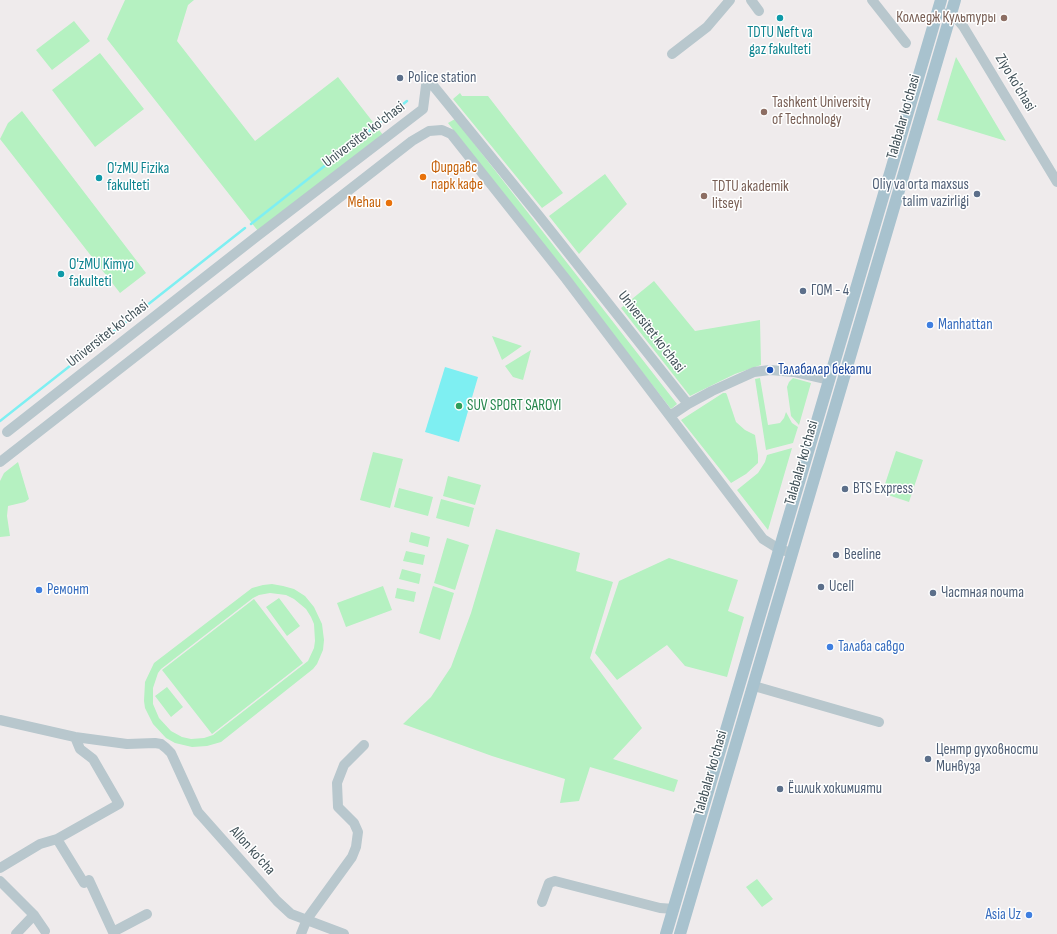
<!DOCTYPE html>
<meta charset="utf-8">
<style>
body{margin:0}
canvas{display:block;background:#efebec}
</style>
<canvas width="1057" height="934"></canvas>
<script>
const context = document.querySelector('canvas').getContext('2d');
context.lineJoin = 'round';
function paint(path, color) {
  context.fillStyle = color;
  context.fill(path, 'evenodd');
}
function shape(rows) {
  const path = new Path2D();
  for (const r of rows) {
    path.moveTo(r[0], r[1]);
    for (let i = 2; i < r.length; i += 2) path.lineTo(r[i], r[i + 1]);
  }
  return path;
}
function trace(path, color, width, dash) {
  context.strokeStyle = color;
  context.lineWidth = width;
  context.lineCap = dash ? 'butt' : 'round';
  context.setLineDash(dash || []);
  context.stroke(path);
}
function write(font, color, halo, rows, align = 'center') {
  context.font = font + ' "Sofia Sans Condensed",sans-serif';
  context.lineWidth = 3;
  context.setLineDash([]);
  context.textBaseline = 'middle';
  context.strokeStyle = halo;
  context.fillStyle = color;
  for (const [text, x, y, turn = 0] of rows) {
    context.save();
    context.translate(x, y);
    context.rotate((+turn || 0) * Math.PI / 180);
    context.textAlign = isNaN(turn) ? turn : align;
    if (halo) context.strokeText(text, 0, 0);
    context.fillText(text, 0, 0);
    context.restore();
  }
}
const green = shape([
 [125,0,194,0,188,5,177,41,255,141,338,77,383,135,258,231,107,39],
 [74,21,90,41,52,70,36,50],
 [100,53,144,109,95,147,52,90],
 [956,57,1006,141,937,120],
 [460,93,462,96,488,96,563,193,542,208,453,99],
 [22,111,146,273,120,293,0,139,8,123],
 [455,119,677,404,671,409,448,123],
 [605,174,627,204,579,254,549,216],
 [654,281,695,331,760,320,761,365,735,374,690,396,621,308],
 [492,336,522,346,502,360],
 [531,350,523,380,513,377,505,366],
 [760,378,768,425,780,423,784,418,786,412,792,423,798,427,793,443,766,450,755,379],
 [793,378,811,383,799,425,791,416,787,387,789,382],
 [723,393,726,393,727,395,736,422,745,430,755,435,758,455,758,463,746,474,731,483,681,420],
 [792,448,768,530,737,490,758,473,765,462,767,455],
 [896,451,923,460,909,502,882,493],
 [373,452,403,459,390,508,360,500],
 [18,462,29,499,25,502,8,506,7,516,10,536,0,537,0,481,4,473],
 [448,476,481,485,475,505,443,496],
 [399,488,433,497,428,516,394,507],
 [441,499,474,508,469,527,436,518],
 [496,529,580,553,576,571,613,582,590,658,642,728,613,759,678,780,674,792,590,767,579,801,560,803,565,779,492,756,403,724,431,697,451,667,471,613],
 [411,532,430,537,428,547,409,542],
 [447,538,469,545,455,590,434,583],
 [406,551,425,555,423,565,403,561],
 [669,558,738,580,728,611,744,617,727,677,685,666,667,645,617,680,595,653,619,581],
 [402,569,421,574,419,584,399,579],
 [272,584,283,586,294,589,305,596,314,607,322,624,324,640,323,650,317,664,313,669,221,742,207,746,192,747,175,743,166,738,153,724,145,708,144,701,145,682,154,663,252,588,263,585],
 [270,593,286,595,294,599,306,609,311,617,314,624,315,641,314,648,308,661,213,735,204,738,191,739,182,737,171,731,159,718,153,704,153,688,158,673,161,669,253,598,259,595],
 [383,586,392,610,346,627,337,603],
 [433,586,454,593,440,640,419,633],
 [397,588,416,592,414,602,395,598],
 [279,598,300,626,287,636,266,607],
 [254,599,303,663,212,734,162,670],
 [167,687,183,707,171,717,155,696],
 [757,879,773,899,762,907,746,887]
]);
const water = shape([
 [445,367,478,377,459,442,425,432]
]);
const stream = shape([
 [251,224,407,101],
 [0,421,245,228]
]);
const minor = shape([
 [751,0,759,11],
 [872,0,906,43],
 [943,13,958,20,963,26,1057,182],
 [672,54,707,27,730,0],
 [670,416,688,404,712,391,754,372,770,370,794,372,829,380],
 [7,432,256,237,423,109,427,78,539,216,688,404],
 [0,462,412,141,429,131,442,130,451,134,566,279,763,539,779,549,792,553],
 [754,686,879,722],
 [0,720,75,737,127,744,155,743,161,744,166,748,171,753,198,812,277,901,291,914,344,934],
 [57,839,84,883,89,880,113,932,147,914],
 [0,868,40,844,57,839,119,804,93,759,80,749,75,737],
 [0,881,34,915,45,931],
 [542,902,549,883,555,881,660,908,674,909],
 [16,934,34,915],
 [301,934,307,919,352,857,356,847,358,832,354,823,338,807,337,783,344,765,364,745]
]);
const major = shape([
 [666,934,941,0],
 [680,934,955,0]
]);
const markers = [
 [780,18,4,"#0f9aa8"],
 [1004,18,4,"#8d6e63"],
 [400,78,4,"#5c6f8a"],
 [764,112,4,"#8d6e63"],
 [423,177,4,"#e8710a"],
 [99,178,4,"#0f9aa8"],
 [977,194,4,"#5c6f8a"],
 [704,196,4,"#8d6e63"],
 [389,203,4,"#e8710a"],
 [61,274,4,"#0f9aa8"],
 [803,291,4,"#5c6f8a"],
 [930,325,4,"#3f7fe0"],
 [770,370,4,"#1a4fb4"],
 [459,406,4,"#2e9e5b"],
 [845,489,4,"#5c6f8a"],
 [836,555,4,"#5c6f8a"],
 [821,587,4,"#5c6f8a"],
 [39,590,4,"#3f7fe0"],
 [933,593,4,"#5c6f8a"],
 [830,647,4,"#3f7fe0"],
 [928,759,4,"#5c6f8a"],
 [780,789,4,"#5c6f8a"],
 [1029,915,4,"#3f7fe0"]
];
const educationNames = [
 ["Колледж Культуры",996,18,"right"],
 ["Tashkent University",772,103],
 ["of Technology",772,120],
 ["TDTU akademik",712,187],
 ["litseyi",712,204]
];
const cultureNames = [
 ["TDTU Neft va",780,33,"center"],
 ["gaz fakulteti",780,50,"center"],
 ["O'zMU Fizika",107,169],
 ["fakulteti",107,186],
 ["O'zMU Kimyo",69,265],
 ["fakulteti",69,282]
];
const serviceNames = [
 ["Police station",408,78],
 ["Oliy va orta maxsus",969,185,"right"],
 ["talim vazirligi",969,202,"right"],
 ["ГОМ - 4",811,291],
 ["BTS Express",853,489],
 ["Beeline",844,555],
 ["Ucell",829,587],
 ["Частная почта",941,593],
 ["Центр духовности",936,750],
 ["Минвуза",936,767],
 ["Ёшлик хокимияти",788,789]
];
const streetNames = [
 ["Ziyo ko'chasi",1015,83,59],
 ["Talabalar ko'chasi",904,117,-74],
 ["Universitet ko'chasi",364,135,-37],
 ["Universitet ko'chasi",651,332,52],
 ["Universitet ko'chasi",108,334,-38],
 ["Talabalar ko'chasi",802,463,-74],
 ["Talabalar ko'chasi",711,773,-74],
 ["Allon ko'cha",252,851,48]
];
const foodNames = [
 ["Фирдавс",431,168],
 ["парк кафе",431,185],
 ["Mehau",381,203,"right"]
];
const shopNames = [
 ["Manhattan",938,325],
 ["Ремонт",47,590],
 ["Талаба савдо",838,647],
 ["Asia Uz",1021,915,"right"]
];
const transitNames = [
 ["Талабалар бекати",778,370]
];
const leisureNames = [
 ["SUV SPORT SAROYI",467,406]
];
paint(green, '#b5f1c1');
paint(water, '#7eeff2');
trace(stream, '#7eeff2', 2.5);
trace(minor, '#b8c7cd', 10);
trace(major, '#a8c2ce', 12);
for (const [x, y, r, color] of markers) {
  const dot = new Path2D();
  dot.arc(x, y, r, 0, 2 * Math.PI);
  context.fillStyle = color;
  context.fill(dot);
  trace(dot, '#fff', 1.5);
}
write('15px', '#785e54', '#fff', educationNames, 'left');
write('15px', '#0d838f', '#fff', cultureNames, 'left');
write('15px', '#4e5e75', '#fff', serviceNames, 'left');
write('15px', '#43535a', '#fff', streetNames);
write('15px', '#c56008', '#fff', foodNames, 'left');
write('15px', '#366cbe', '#fff', shopNames, 'left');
write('15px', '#164399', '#fff', transitNames, 'left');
write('15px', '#27864d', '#fff', leisureNames, 'left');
</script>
